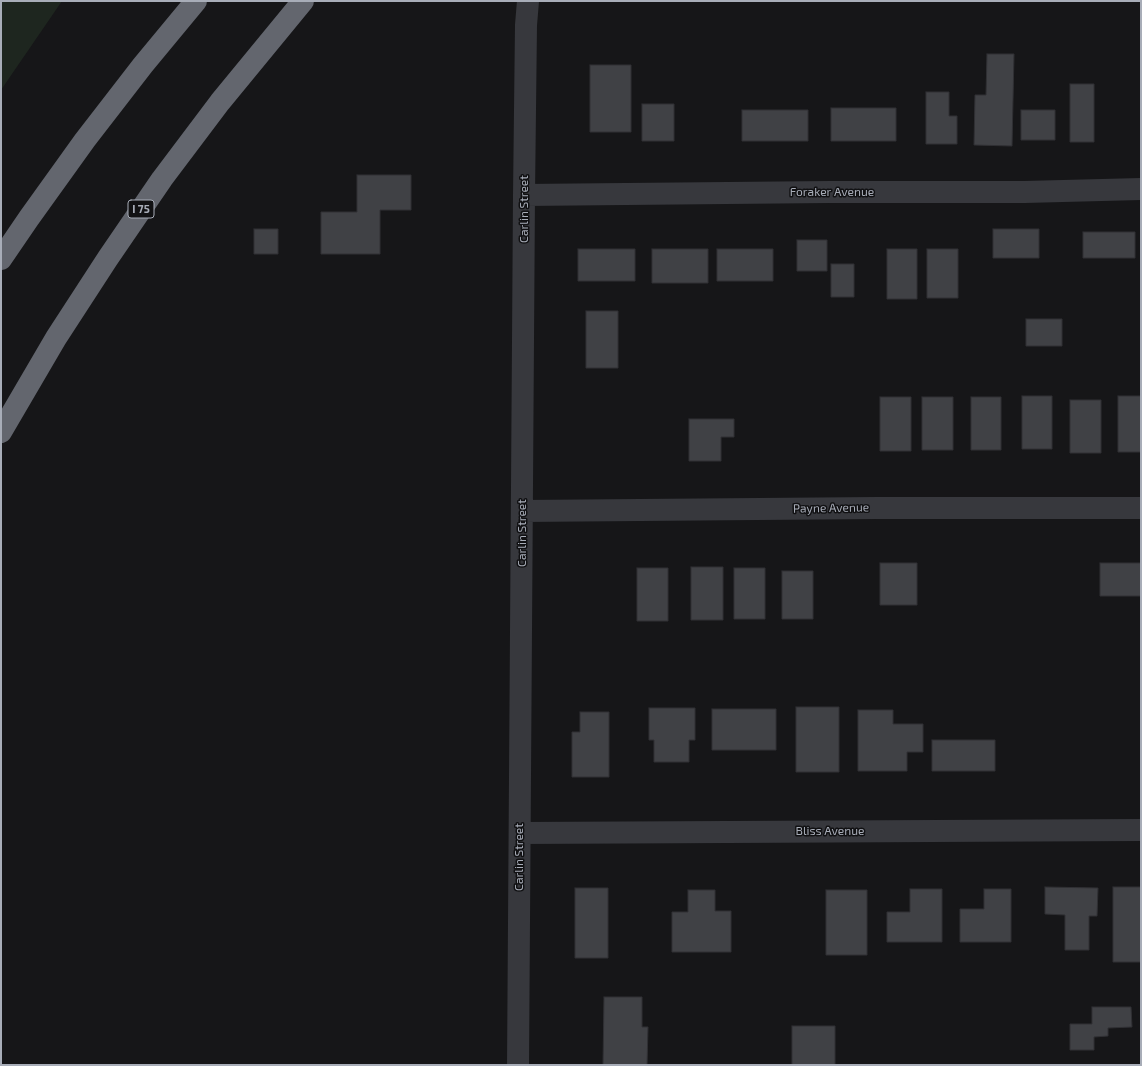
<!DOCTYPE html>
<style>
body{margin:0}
#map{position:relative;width:1142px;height:1066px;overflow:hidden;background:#161618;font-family:"Exo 2",sans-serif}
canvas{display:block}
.frame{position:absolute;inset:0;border:2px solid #a8adb8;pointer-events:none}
</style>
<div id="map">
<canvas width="1142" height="1066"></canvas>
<div class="frame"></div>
</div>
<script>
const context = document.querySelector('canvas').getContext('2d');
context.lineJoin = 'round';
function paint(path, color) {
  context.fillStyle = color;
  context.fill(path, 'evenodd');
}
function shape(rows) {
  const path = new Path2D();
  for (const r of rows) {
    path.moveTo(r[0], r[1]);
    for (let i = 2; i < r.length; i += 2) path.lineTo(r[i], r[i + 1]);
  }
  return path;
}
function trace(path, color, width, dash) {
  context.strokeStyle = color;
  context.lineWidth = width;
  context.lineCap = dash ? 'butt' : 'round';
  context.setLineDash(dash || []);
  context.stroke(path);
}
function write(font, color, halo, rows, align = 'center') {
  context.font = font + ' "Exo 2",sans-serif';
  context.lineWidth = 3;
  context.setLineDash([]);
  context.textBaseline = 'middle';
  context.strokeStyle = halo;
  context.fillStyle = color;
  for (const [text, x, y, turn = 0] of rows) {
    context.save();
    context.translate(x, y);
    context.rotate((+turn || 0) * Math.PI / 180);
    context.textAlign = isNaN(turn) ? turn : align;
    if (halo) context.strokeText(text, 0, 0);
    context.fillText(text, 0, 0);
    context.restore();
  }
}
const green = shape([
 [1,1,62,1,1,90]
]);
const building = shape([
 [987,54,1014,54,1012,146,974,145,975,95,986,95,987,54],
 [590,65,631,65,631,132,590,132,590,65],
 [1070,84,1094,84,1094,142,1070,142,1070,84],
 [926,92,949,92,949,116,957,116,957,144,926,144,926,92],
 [642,104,674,104,674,141,642,141,642,104],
 [831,108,896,108,896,141,831,141,831,108],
 [742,110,808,110,808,141,742,141,742,110],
 [1021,110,1055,110,1055,140,1021,140,1021,110],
 [357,175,411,175,411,210,380,210,380,254,321,254,321,212,357,212,357,175],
 [254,229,278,229,278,254,254,254,254,229],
 [993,229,1039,229,1039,258,993,258,993,229],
 [1083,232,1135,232,1135,258,1083,258,1083,232],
 [797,240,827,240,827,271,797,271,797,240],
 [578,249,635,249,635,281,578,281,578,249],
 [652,249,708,249,708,283,652,283,652,249],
 [717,249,773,249,773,281,717,281,717,249],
 [887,249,917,249,917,299,887,299,887,249],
 [927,249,958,249,958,298,927,298,927,249],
 [831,264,854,264,854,297,831,297,831,264],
 [586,311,618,311,618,368,586,368,586,311],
 [1026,319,1062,319,1062,346,1026,346,1026,319],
 [1022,396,1052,396,1052,449,1022,449,1022,396],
 [1118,396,1141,396,1141,452,1118,452,1118,396],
 [880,397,911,397,911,451,880,451,880,397],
 [922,397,953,397,953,450,922,450,922,397],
 [971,397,1001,397,1001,450,971,450,971,397],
 [1070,400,1101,400,1101,453,1070,453,1070,400],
 [689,419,734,419,734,437,721,437,721,461,689,461,689,419],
 [880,563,917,563,917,605,880,605,880,563],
 [1100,563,1141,563,1141,596,1100,596,1100,563],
 [691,567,723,567,723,620,691,620,691,567],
 [637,568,668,568,668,621,637,621,637,568],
 [734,568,765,568,765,619,734,619,734,568],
 [782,571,813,571,813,619,782,619,782,571],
 [796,707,839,707,839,772,796,772,796,707],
 [649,708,695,708,695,740,689,740,689,762,654,762,654,740,649,740,649,708],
 [712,709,776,709,776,750,712,750,712,709],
 [858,710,893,710,893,724,923,724,923,752,907,752,907,771,858,771,858,710],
 [580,712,609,712,609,777,572,777,572,732,580,732,580,712],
 [932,740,995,740,995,771,932,771,932,740],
 [1045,887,1098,888,1097,916,1089,916,1089,950,1065,950,1065,915,1045,914,1045,887],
 [1113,887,1141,887,1141,962,1113,962,1113,887],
 [575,888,608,888,608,958,575,958,575,888],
 [910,889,942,889,942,942,887,942,887,912,910,912,910,889],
 [984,889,1011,889,1011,942,960,942,960,909,984,909,984,889],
 [688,890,715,890,715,911,731,911,731,952,672,952,672,912,688,912,688,890],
 [826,890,867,890,867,955,826,955,826,890],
 [604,997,642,997,642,1027,648,1027,647,1065,603,1065,604,997],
 [1092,1007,1131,1007,1132,1027,1108,1028,1108,1036,1094,1037,1094,1050,1070,1050,1070,1024,1092,1024,1092,1007],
 [792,1026,835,1026,835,1065,792,1065,792,1026]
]);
const minor = shape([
 [524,195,829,192,1024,192,1141,189],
 [522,511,876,508,1141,508],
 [520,833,1141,830],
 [518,1065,524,195,526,25,528,1]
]);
const highway = shape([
 [1,259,29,218,85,140,143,65,196,1],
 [1,432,56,338,108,258,162,179,220,102,303,1]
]);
const shields = [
 [141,209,26]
];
const shieldNames = [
 ["I 75",141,209]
];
const streetNames = [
 ["Foraker Avenue",832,192],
 ["Carlin Street",524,209,-90],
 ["Payne Avenue",831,508,-1],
 ["Carlin Street",522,533,-90],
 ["Bliss Avenue",830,831],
 ["Carlin Street",519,857,-90]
];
paint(green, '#1e261f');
paint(building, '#404145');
trace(building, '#303034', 1);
trace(minor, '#37383d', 22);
trace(highway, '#63666e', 22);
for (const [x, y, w] of shields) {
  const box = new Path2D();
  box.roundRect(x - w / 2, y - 9, w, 18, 3);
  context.fillStyle = '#111113';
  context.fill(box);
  trace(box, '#a8adb8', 1);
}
write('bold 11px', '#a8adb8', null, shieldNames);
write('12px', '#a8adb8', '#111113', streetNames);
</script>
